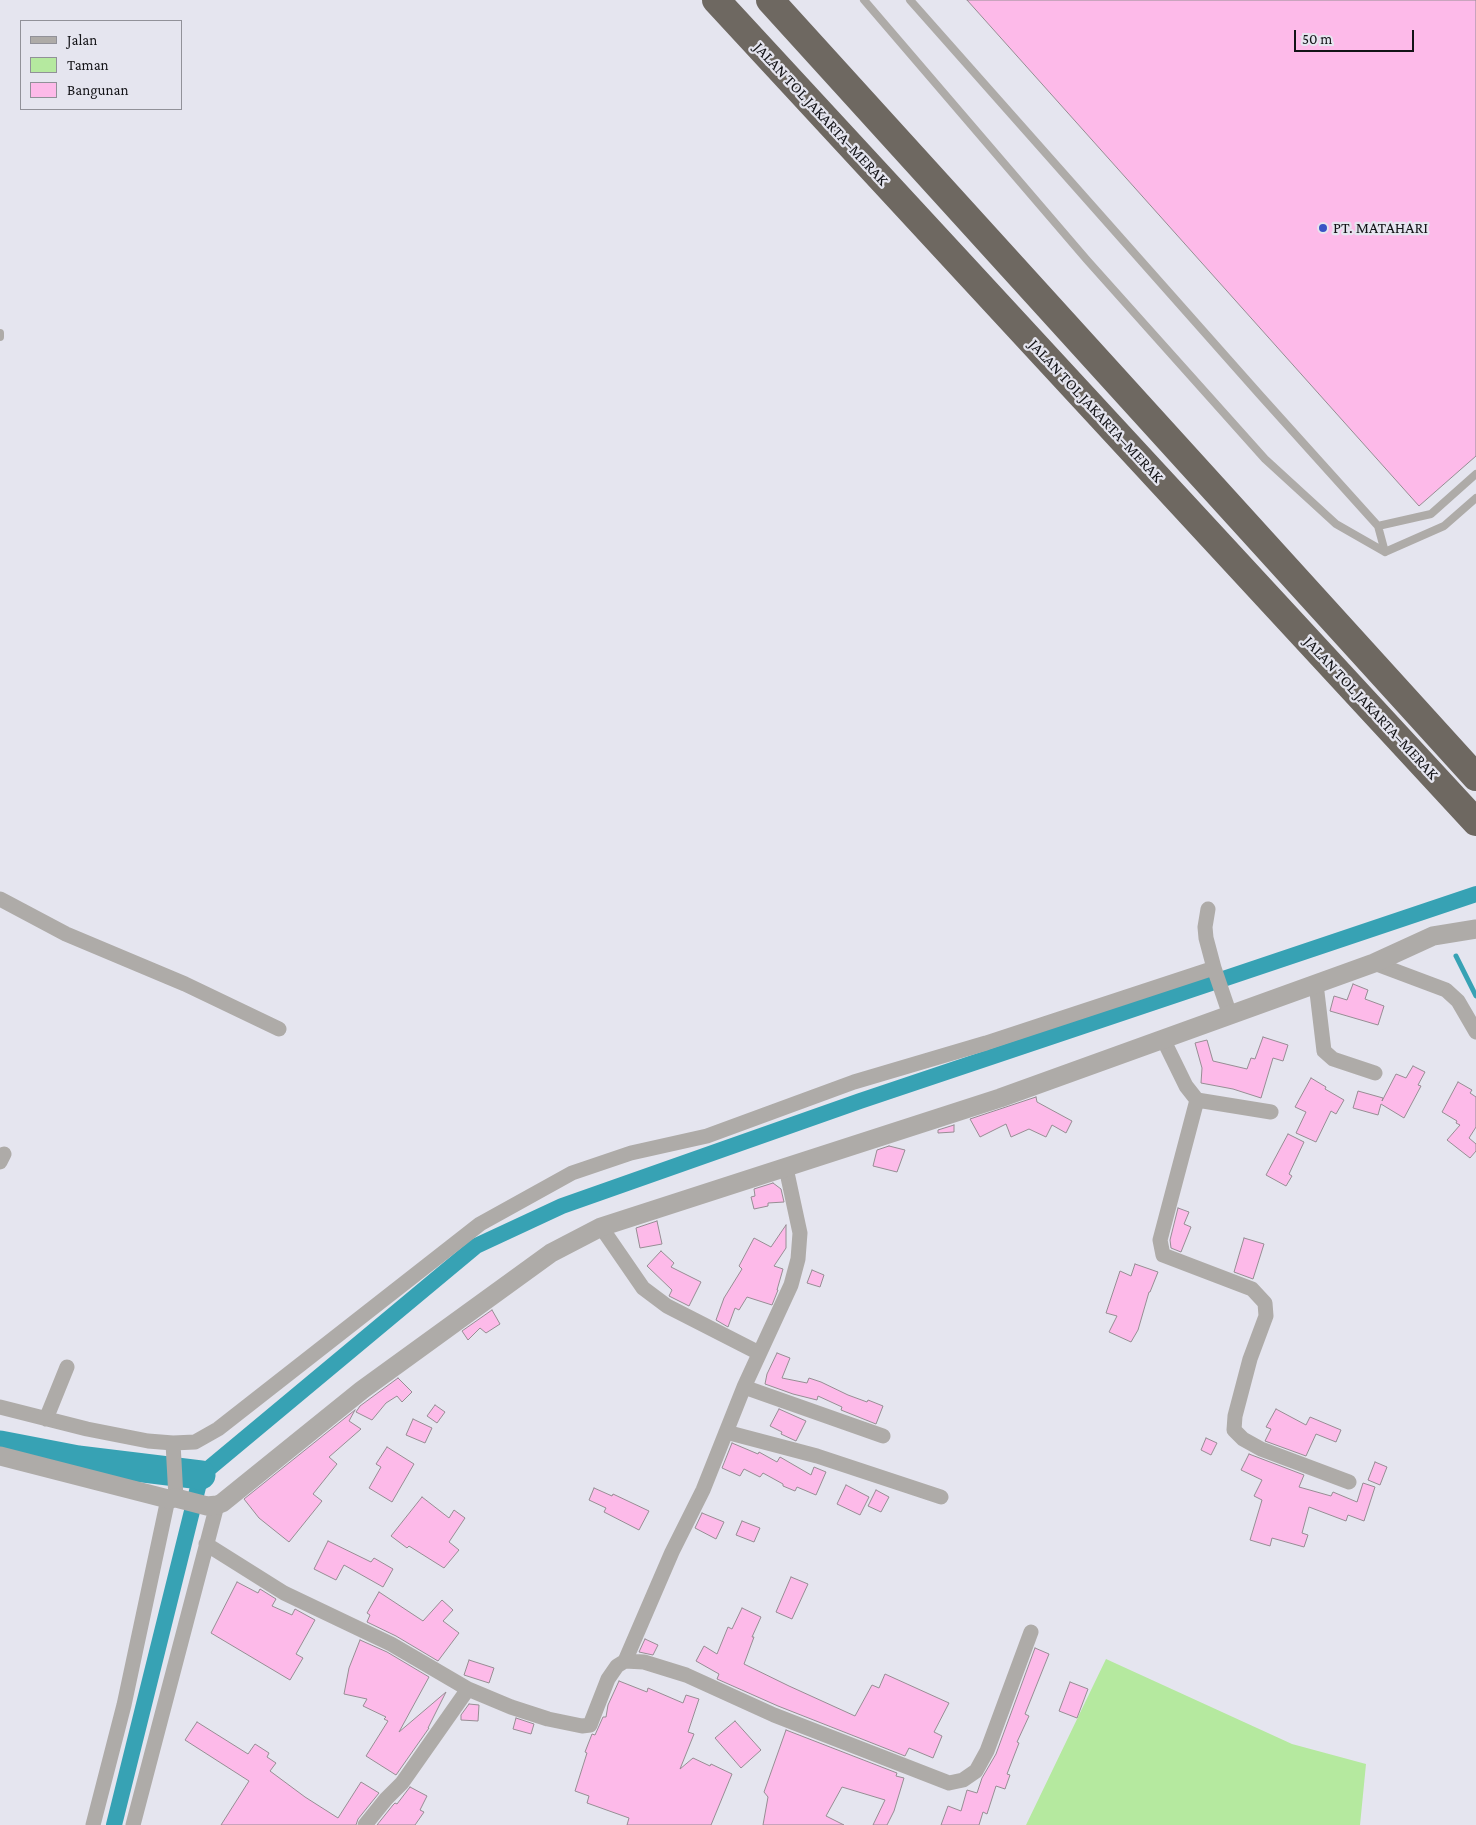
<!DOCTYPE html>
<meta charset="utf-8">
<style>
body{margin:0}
#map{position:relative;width:1476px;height:1825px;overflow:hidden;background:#e5e5ef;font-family:"Crimson Pro",serif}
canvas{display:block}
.legend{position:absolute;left:20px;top:20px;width:162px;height:90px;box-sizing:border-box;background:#e5e5ef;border:1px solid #919199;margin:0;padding:6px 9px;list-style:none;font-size:15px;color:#131317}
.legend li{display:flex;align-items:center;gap:10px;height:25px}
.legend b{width:25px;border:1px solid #919199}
.scale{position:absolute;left:1294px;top:30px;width:120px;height:22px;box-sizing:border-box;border:2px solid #131317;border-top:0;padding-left:6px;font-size:15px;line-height:18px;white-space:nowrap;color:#131317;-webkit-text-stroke:4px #e5e5ef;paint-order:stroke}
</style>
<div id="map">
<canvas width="1476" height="1825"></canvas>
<ul class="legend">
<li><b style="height:6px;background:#aeaba8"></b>Jalan</li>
<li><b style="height:14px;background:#b5e99f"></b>Taman</li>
<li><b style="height:14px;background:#fdbae9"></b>Bangunan</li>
</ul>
<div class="scale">50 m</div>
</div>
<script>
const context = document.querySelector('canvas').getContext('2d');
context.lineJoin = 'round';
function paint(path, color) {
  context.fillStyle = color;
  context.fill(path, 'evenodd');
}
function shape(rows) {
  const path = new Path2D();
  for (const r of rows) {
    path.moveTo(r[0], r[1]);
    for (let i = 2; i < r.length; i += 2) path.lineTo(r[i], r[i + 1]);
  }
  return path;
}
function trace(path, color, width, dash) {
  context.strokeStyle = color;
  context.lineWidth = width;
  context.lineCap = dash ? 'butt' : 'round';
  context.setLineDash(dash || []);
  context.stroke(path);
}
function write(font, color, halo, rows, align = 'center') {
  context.font = font + ' "Crimson Pro",serif';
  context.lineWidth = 4.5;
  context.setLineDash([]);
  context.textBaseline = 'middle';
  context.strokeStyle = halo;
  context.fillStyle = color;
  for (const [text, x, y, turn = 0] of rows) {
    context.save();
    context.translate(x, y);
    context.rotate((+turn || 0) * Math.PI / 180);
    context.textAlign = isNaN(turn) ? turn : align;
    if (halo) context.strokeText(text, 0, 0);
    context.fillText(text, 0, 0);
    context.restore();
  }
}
const green = shape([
 [1106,1659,1292,1744,1366,1764,1360,1825,1026,1825]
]);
const stream = shape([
 [1456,956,1476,996]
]);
const canal = shape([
 [114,1825,201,1475,476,1246,562,1206,860,1101,1476,894]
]);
const river = shape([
 [0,1445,78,1460,201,1475]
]);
const building = shape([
 [967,0,1476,0,1476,456,1419,506,967,0],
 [1353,984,1368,990,1365,999,1384,1006,1378,1025,1330,1011,1334,996,1347,1000,1353,984],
 [1263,1037,1288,1045,1283,1061,1273,1058,1261,1098,1233,1089,1201,1083,1202,1068,1195,1043,1207,1040,1213,1061,1247,1069,1251,1058,1255,1059,1263,1037],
 [1413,1066,1425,1072,1418,1085,1421,1086,1404,1118,1381,1104,1378,1115,1353,1108,1358,1091,1383,1098,1382,1101,1396,1074,1406,1078,1413,1066],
 [1311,1078,1326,1087,1325,1089,1344,1100,1336,1114,1331,1111,1316,1142,1296,1133,1306,1112,1295,1107,1311,1078],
 [1458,1082,1472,1090,1470,1093,1476,1097,1476,1127,1469,1138,1476,1144,1476,1151,1470,1158,1447,1140,1460,1125,1456,1123,1457,1121,1442,1112,1458,1082],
 [1036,1097,1037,1102,1072,1121,1066,1133,1052,1125,1046,1137,1029,1129,1011,1137,1006,1124,980,1137,970,1119,1036,1097],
 [954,1125,954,1132,938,1133,938,1130,954,1125],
 [1288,1134,1304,1142,1289,1174,1292,1176,1286,1186,1266,1175,1288,1134],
 [889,1146,905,1150,897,1172,873,1166,877,1150,889,1146],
 [773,1183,781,1189,784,1202,768,1203,768,1206,754,1209,751,1197,755,1196,754,1189,773,1183],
 [1178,1208,1189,1212,1184,1224,1191,1227,1181,1252,1171,1248,1170,1240,1178,1208],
 [657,1221,662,1244,640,1248,636,1228,657,1221],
 [786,1225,786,1248,774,1266,783,1269,777,1290,778,1290,772,1305,747,1297,739,1310,735,1308,728,1327,716,1320,724,1298,742,1269,739,1266,754,1238,771,1247,786,1225],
 [1244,1238,1264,1244,1253,1279,1234,1272,1244,1238],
 [661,1251,674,1263,671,1267,701,1282,689,1306,669,1296,672,1290,647,1266,661,1251],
 [1135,1264,1158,1272,1150,1292,1149,1292,1138,1330,1131,1342,1109,1332,1117,1316,1106,1313,1120,1271,1131,1276,1135,1264],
 [812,1270,824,1275,820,1287,807,1283,812,1270],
 [492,1310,500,1324,486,1333,480,1328,468,1340,462,1331,492,1310],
 [777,1353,790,1358,782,1378,807,1383,809,1378,821,1382,848,1395,867,1402,868,1400,883,1406,876,1424,841,1410,842,1407,818,1396,817,1400,793,1394,765,1384,767,1374,777,1353],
 [398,1378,412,1392,402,1402,397,1396,386,1403,372,1420,356,1412,360,1406,398,1378],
 [435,1405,445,1412,437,1423,427,1416,435,1405],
 [779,1409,806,1421,796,1441,781,1434,782,1432,770,1426,779,1409],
 [1276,1409,1306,1425,1310,1417,1341,1430,1336,1442,1316,1434,1306,1456,1265,1441,1271,1429,1266,1427,1276,1409],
 [355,1410,349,1421,361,1429,329,1457,337,1464,313,1494,322,1501,289,1542,259,1518,244,1499,355,1410],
 [413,1419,432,1428,425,1443,406,1435,413,1419],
 [1206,1438,1217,1443,1211,1455,1201,1450,1206,1438],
 [732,1443,758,1454,759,1452,777,1462,780,1457,811,1475,814,1467,826,1472,816,1495,797,1487,795,1491,783,1486,783,1484,763,1473,760,1477,744,1469,740,1476,722,1468,732,1443],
 [387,1447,414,1464,392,1502,369,1488,381,1467,376,1464,387,1447],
 [1249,1454,1304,1475,1299,1487,1331,1496,1333,1492,1357,1502,1363,1483,1375,1487,1364,1521,1348,1515,1346,1521,1309,1507,1302,1533,1308,1535,1304,1547,1272,1538,1270,1546,1250,1540,1262,1500,1254,1496,1262,1480,1241,1470,1249,1454],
 [1375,1462,1387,1467,1380,1485,1368,1480,1375,1462],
 [846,1485,869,1497,860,1515,837,1504,846,1485],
 [594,1488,612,1496,613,1494,649,1511,639,1530,604,1512,606,1508,589,1500,594,1488],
 [876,1490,889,1497,881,1512,868,1506,876,1490],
 [422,1497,449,1518,454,1510,465,1518,449,1542,459,1550,444,1568,409,1546,407,1548,391,1536,422,1497],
 [702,1513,724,1522,716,1539,695,1528,702,1513],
 [742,1521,760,1528,754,1542,736,1535,742,1521],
 [328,1541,371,1562,374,1558,393,1569,383,1587,344,1565,336,1580,314,1569,328,1541],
 [791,1577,808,1584,792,1619,776,1612,791,1577],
 [237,1582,258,1593,260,1589,276,1599,272,1606,292,1615,295,1609,315,1620,296,1654,303,1658,290,1680,211,1633,237,1582],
 [379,1592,423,1621,442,1600,453,1610,443,1621,459,1633,438,1661,396,1636,367,1622,370,1615,367,1613,379,1592],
 [742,1608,761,1617,752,1637,754,1637,744,1664,789,1686,855,1716,872,1685,879,1688,885,1674,949,1703,934,1732,942,1736,933,1758,909,1748,905,1756,778,1706,717,1679,719,1674,696,1661,704,1646,717,1654,728,1627,732,1629,742,1608],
 [645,1639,658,1645,653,1655,639,1652,645,1639],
 [360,1640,387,1652,429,1677,399,1732,446,1692,428,1728,429,1728,396,1775,366,1756,388,1721,384,1719,386,1717,363,1706,367,1699,344,1694,349,1668,360,1640],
 [1035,1648,1049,1654,1025,1714,1029,1716,1017,1742,1019,1743,1007,1774,1010,1775,1005,1789,996,1786,987,1814,983,1812,979,1825,941,1825,948,1806,961,1811,967,1790,977,1793,982,1778,996,1754,1035,1648],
 [469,1660,494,1668,489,1683,464,1675,469,1660],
 [619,1681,647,1692,648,1688,683,1703,686,1695,699,1699,688,1732,694,1734,680,1769,693,1758,710,1766,711,1764,732,1774,711,1825,627,1825,629,1818,587,1803,589,1796,575,1791,587,1753,585,1752,592,1734,595,1735,603,1717,606,1717,608,1705,619,1681],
 [1070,1682,1088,1689,1077,1718,1059,1711,1070,1682],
 [469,1704,479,1705,478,1721,461,1720,461,1715,469,1704],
 [516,1718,534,1724,531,1734,513,1729,516,1718],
 [735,1721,761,1750,741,1768,715,1738,735,1721],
 [197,1722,248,1754,255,1744,269,1753,267,1757,276,1763,270,1771,305,1797,338,1818,361,1782,379,1793,358,1819,356,1825,221,1825,249,1781,185,1740,197,1722],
 [786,1730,897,1773,896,1776,904,1778,894,1811,887,1825,873,1825,885,1800,842,1787,826,1816,844,1825,763,1825,768,1797,764,1792,786,1730],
 [410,1787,427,1796,420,1810,424,1812,415,1825,377,1825,393,1805,395,1803,397,1804,410,1787]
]);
const service = shape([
 [864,0,1087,260,1265,459,1336,524,1385,552,1378,526,1260,395,910,0],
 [0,333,0,337],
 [1378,526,1431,514,1476,474],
 [1385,552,1444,526,1476,498]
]);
const minor = shape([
 [0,899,66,934,185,984,279,1029],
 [1208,909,1205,927,1206,938,1214,968,1230,1015],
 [1374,963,1446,990,1458,1001,1476,1032],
 [1316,984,1324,1051,1333,1059,1375,1073],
 [1163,1039,1186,1086,1197,1100,1271,1112],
 [1197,1100,1160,1240,1163,1255,1252,1289,1265,1303,1266,1316,1250,1359,1235,1416,1234,1430,1243,1439,1261,1449,1349,1482],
 [0,1162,4,1154],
 [786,1168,800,1233,798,1259,791,1285,744,1387,883,1436],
 [601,1227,643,1288,667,1306,759,1353],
 [0,1407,87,1429,148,1441,173,1443,195,1442,218,1429,480,1224,572,1173,631,1153,707,1136,854,1082,986,1043,1214,968],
 [46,1419,67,1367],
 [726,1432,817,1456,941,1497],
 [173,1443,176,1498],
 [206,1544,284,1593,391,1644,468,1689,511,1707,548,1719,582,1726,590,1725,608,1679,617,1666,625,1661,644,1662,686,1675,774,1715,949,1783,963,1780,976,1771,987,1751,1031,1632],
 [625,1661,672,1552,703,1490,744,1387],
 [93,1825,124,1705,168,1499],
 [133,1825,217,1505],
 [365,1825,386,1799,402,1783,468,1689]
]);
const tertiary = shape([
 [0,1456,168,1499,176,1498,207,1506,217,1505,222,1503,362,1390,551,1253,601,1227,1000,1098,1374,963,1433,936,1476,929]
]);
const motorway = shape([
 [716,0,1476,822],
 [770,0,1476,777]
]);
const markers = [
 [1323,228,5,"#3953c5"]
];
const streetNames = [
 ["JALAN TOL JAKARTA–MERAK",821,114,47],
 ["JALAN TOL JAKARTA–MERAK",1096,411,47],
 ["JALAN TOL JAKARTA–MERAK",1371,708,47]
];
const poiNames = [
 ["PT. MATAHARI",1333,228]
];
paint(green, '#b5e99f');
trace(stream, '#37a2b4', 5);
trace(canal, '#37a2b4', 16);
trace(river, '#37a2b4', 29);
paint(building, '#fdbae9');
trace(building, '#968d93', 1);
trace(service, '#aeaba8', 8);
trace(minor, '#aeaba8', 15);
trace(tertiary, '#aeaba8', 19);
trace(motorway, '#6e6861', 28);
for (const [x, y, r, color] of markers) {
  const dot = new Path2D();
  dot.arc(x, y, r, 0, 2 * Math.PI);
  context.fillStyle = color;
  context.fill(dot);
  trace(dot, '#e5e5ef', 2);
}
write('16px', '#131317', '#e5e5ef', streetNames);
write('16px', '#131317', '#e5e5ef', poiNames, 'left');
</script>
